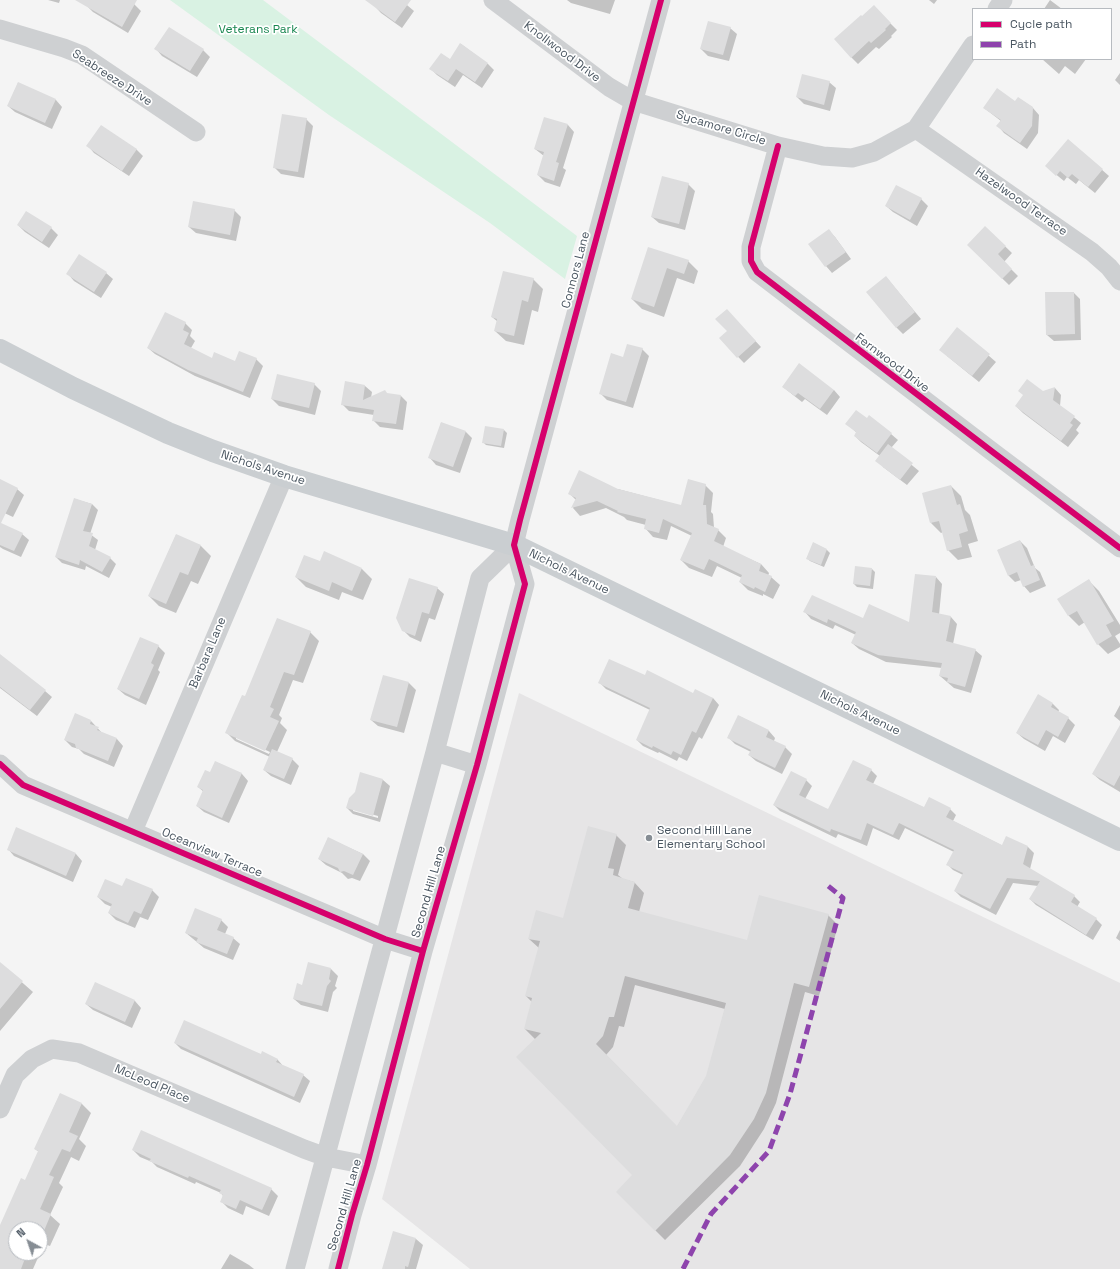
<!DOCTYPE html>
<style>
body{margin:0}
#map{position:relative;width:1120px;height:1269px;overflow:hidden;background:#f4f4f4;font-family:"Space Grotesk",sans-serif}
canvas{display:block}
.legend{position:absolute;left:972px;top:8px;width:140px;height:52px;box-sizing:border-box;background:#fff;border:1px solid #b7bbc0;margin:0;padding:5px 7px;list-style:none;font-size:12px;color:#4a5661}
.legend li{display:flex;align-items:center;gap:8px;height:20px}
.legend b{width:20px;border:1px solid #b7bbc0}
.north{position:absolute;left:8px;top:1221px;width:40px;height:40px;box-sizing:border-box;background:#fff;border:1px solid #b7bbc0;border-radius:50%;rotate:320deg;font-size:11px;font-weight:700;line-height:16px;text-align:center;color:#4a5661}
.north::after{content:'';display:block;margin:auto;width:14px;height:18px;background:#868d94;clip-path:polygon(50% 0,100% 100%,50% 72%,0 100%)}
</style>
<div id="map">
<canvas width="1120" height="1269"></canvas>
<ul class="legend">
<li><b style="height:5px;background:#d6006c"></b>Cycle path</li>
<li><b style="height:5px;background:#8e44ad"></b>Path</li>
</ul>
<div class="north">N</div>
</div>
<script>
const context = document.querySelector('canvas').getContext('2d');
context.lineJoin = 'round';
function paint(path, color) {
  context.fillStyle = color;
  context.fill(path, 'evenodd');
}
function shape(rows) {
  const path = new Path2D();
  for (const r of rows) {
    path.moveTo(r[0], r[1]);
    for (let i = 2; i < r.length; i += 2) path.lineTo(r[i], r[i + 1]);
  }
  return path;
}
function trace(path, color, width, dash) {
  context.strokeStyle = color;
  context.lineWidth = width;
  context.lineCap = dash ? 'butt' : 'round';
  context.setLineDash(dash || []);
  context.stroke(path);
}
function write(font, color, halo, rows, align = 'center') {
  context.font = font + ' "Space Grotesk",sans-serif';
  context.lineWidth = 3.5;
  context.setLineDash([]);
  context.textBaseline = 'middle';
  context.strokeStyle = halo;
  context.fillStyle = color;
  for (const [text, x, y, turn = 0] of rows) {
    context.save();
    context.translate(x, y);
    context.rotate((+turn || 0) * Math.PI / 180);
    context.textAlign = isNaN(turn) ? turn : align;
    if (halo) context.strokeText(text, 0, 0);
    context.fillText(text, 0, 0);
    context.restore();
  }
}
const education = shape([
 [519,693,1120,983,1120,1269,470,1269,382,1199]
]);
const green = shape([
 [170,0,263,0,577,236,565,279,490,223,329,115]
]);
const shadow = shape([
 [48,0,60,0,59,3],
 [90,0,127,0,134,4,141,11,128,33,93,12,86,5],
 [369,0,401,0,414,11,402,28,381,13],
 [567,0,615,0,610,14,571,3],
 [929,0,937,0,934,4],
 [1050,0,1062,9,1044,9],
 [880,13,897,30,891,36,892,37,879,49,876,47,858,64,851,57],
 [730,28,737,34,729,61,708,56,701,49],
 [461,44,488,64,494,70,482,88,463,75,455,87,437,75,431,69,450,60],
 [156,49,203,50,210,57,197,77,162,56],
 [1042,59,1086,59,1075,74,1065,66,1059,74],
 [1120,73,1120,85,1115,80],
 [829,82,836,88,830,111,804,104,797,97],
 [18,83,56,100,62,107,52,129,15,112,8,106],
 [1015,102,1033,108,1039,115,1038,133,1027,149,1004,133,998,126,1001,121,984,108],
 [545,118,568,125,574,132,563,168,566,170,560,187,545,182,538,175,544,156,535,149],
 [306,119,313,126,304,178,281,174,274,167],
 [1068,140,1109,176,1095,193,1079,180,1076,184,1067,177,1064,181,1053,172],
 [88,146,136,149,143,156,129,176,94,153],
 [688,184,695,191,685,230,659,223,652,217],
 [921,199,928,206,917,226,893,212,886,206],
 [234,210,241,217,236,241,196,233,189,227],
 [18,225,51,228,58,235,49,248,25,232],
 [985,227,1012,253,1004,262,1018,276,1009,285,968,245],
 [828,230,835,237,851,259,832,273,826,266],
 [649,248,688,261,698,271,694,284,677,278,664,317,642,309,632,299],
 [106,273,113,279,101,298,74,281,68,274],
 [886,277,921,319,903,334,896,327],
 [533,279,543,289,538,312,532,310,524,345,506,341,495,331,498,322,492,317],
 [1074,293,1080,299,1081,340,1054,341,1047,335],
 [732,316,761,347,744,363,720,338,728,331],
 [185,323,192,330,190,336,195,341,191,348,212,359,236,362,256,359,263,366,250,398,195,376,155,354,148,348],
 [958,329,996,362,979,382,947,356],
 [642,349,649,356,633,408,607,400,600,393,624,358],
 [346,383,365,386,372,392,371,398,387,394,401,396,407,402,403,430,380,427,373,420,374,415,349,411,342,404],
 [314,384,321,391,315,415,279,406,272,399],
 [783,387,834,390,840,397,827,415,805,399,802,402],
 [1055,388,1061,395,1060,406,1081,423,1076,430,1079,433,1068,447,1023,413,1016,406,1042,392],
 [441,423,466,432,472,438,460,473,436,465,430,458],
 [847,424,891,434,898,440,891,448,919,471,907,485,883,467,880,456,861,442,855,436,857,433],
 [504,430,507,433,504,448,486,445,483,442],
 [0,481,17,489,24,495,13,517,0,511],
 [705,485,713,493,711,512,713,514,714,528,718,530,726,538,723,547,761,564,769,573,768,576,771,577,780,585,773,599,763,594,763,596,748,590,740,582,742,578,717,566,712,577,689,568,681,560,692,536,671,526,667,540,653,537,645,528,646,525,627,520,624,517,606,508,580,516,573,508,576,500,569,493,618,489,682,506],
 [951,486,961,496,965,510,970,515,978,541,968,544,972,557,958,560,948,550,943,532,941,533,931,523],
 [75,499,92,504,98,510,90,534,98,540,95,550,110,558,116,564,109,578,86,566,85,570,62,563,56,557],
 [0,533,22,534,29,540,21,557,3,549,0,547],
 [176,535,201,546,211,556,198,584,191,581,176,613,159,606,149,596],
 [1020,541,1027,548,1035,568,1040,572,1046,586,1030,593,1024,586,1021,580,1015,582,1009,576,998,550],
 [813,544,827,550,830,553,824,567,810,561,807,558],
 [320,563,362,569,372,579,363,600,342,592,339,600,306,587,296,577],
 [872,569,875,572,873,589,857,587,854,584],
 [936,577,942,584,939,615,951,617,957,624,953,644,975,650,982,656,971,693,954,688,940,676,942,668,886,662,859,649,852,643,856,635,835,625,833,629,811,619,805,612,910,624],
 [1089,581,1099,591,1120,625,1120,633,1115,636,1120,644,1120,647,1108,654,1098,644,1085,622,1079,626,1069,616,1059,599],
 [437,588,444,594,435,620,429,618,421,642,410,637,403,630],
 [310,632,319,641,303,683,293,680,279,715,282,718,280,723,287,730,277,752,292,759,299,766,291,785,271,776,264,770,270,757,235,741,227,733,246,697],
 [236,736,270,752,269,754,236,739],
 [158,646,165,653,158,670,160,672,146,705,125,695,118,689],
 [0,658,45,691,52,697,37,716,0,688],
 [384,676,409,683,416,690,404,733,378,726,371,720],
 [645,677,693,694,713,698,719,705,702,739,699,737,687,761,679,757,677,761,659,752,658,753,643,746,637,740,650,710,606,689,600,683],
 [1038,696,1053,704,1059,710,1058,713,1068,718,1075,725,1065,743,1053,736,1045,751,1024,739,1017,733],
 [1120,705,1120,721,1114,716],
 [739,716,769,731,775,738,774,741,785,747,792,754,782,774,756,761,749,755,751,752,735,744,728,737],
 [91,721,103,734,117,739,123,746,114,767,84,754,79,749,72,747,65,740],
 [1120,743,1120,792,1100,780,1093,774],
 [216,762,242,774,248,781,229,823,204,812,197,806,204,792,198,787,211,773],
 [871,770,877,776,873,784,925,808,950,809,956,815,953,821,1003,846,1028,847,1034,853,1030,869,1074,896,1080,902,1077,907,1096,919,1102,925,1093,940,1036,905,1030,899,1038,886,1013,883,996,915,961,897,955,891,963,875,953,870,947,864,954,852,905,828,899,840,873,828,867,846,838,834,836,838,780,811,774,805,806,780,812,786,805,799,828,811],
 [361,774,383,780,390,786,380,822,353,814,347,808,356,793],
 [353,809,378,816,378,818,353,811],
 [17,829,76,854,82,861,73,882,14,856,8,849],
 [616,835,626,845,618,875,623,879,634,882,644,893,639,912,747,941,828,915,838,925,819,996,805,992,776,1103,764,1129,740,1166,665,1240,617,1192,634,1175,536,1040,525,1029,532,1002,526,996,539,948,529,939,564,919],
 [635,985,725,1009,707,1077,677,1127,606,1055,613,1047,619,1026,624,1027],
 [328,838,363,854,370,861,360,881,352,878,348,879,342,873,326,865,319,859],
 [123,888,152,890,159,897,148,920,140,917,135,928,116,920,109,913,112,907,105,904,98,897],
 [221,920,228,927,225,934,233,938,240,944,233,960,204,948,186,933],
 [1120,930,1120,941,1116,938],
 [0,963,33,992,0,1031],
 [309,964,331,969,338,976,335,986,337,988,333,992,328,1012,301,1005,294,999,303,986],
 [95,984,135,1001,141,1008,132,1028,93,1010,86,1004],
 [175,1043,261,1055,277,1059,284,1067,303,1075,310,1081,300,1103,181,1049],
 [60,1094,82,1104,91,1113,79,1139,86,1146,79,1161,71,1157,59,1183,63,1187,50,1215,60,1224,50,1246,44,1244,33,1269,0,1269,0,1236,39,1152,35,1149],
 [16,1229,40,1229,40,1253,16,1253],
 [133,1150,271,1189,278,1196,269,1216,246,1206,243,1215,228,1208,221,1201,223,1196,221,1193,196,1182,195,1184,157,1167,152,1162,140,1157],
 [394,1232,416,1239,423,1245,416,1269,383,1269],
 [230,1254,249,1265,254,1269,221,1269]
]);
const building = shape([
 [75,0,137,0,122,27],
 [365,0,411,0,395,22],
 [874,5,891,23,885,29,886,30,871,43,869,41,851,58,834,39,861,15,862,16],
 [708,21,731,27,723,55,700,49],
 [169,27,204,49,190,71,154,49],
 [460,43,488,63,475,82,456,69,448,81,429,69,441,53,450,59],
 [802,74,830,81,824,105,796,97],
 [18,82,56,99,45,123,7,106],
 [997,88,1015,101,1018,97,1033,107,1032,126,1020,143,996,126,1001,120,983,108],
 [282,114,307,118,298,172,273,168],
 [544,117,568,124,556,162,559,163,554,181,537,175,544,152,534,149],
 [101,125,137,149,122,171,86,146],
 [1068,139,1103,169,1088,187,1072,174,1068,178,1060,171,1056,176,1045,166],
 [662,176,689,183,679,224,651,217],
 [896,185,922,198,910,220,885,206],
 [193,201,235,209,230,235,188,227],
 [26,211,52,227,42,242,17,225],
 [985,226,1006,246,998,254,1012,269,1002,279,967,245],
 [829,229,846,252,825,267,808,244],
 [648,247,689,260,684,274,667,268,654,307,631,299],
 [79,254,107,272,94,292,66,274],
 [503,271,534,278,528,302,522,300,514,336,494,331,497,319,491,317],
 [886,276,915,312,896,328,866,292],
 [1045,292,1074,292,1075,334,1046,335],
 [727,309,756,341,737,358,719,338,727,331,715,319],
 [165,312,186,322,183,330,189,333,184,344,212,358,214,352,235,361,239,351,257,358,243,392,188,370,147,348],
 [957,327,990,354,972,376,939,350],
 [627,344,643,348,626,402,599,394,611,353,623,357],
 [799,363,834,390,820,409,798,393,795,396,782,387],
 [277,374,315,383,309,408,271,399],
 [1027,379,1043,391,1055,387,1053,400,1075,416,1070,423,1073,425,1061,441,1015,406,1023,395,1018,391],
 [345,381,365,385,363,400,385,390,387,393,401,395,396,424,372,421,374,410,341,405],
 [856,410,867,418,869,415,892,433,877,453,854,436,856,432,845,424],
 [441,422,466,431,453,467,428,458],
 [485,426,504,429,501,446,482,443],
 [888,444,913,463,900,480,875,461],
 [579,470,618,489,681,505,688,479,706,484,703,505,706,505,707,524,719,529,714,541,761,564,759,571,772,576,765,592,755,587,754,589,739,582,742,575,709,559,704,570,680,560,692,533,663,519,659,533,644,529,646,519,617,512,618,511,597,501,571,508,576,498,568,494],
 [0,479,18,488,1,523,23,533,14,551,0,545],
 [951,485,957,505,960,504,968,531,959,534,962,547,947,551,939,521,930,523,922,493],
 [74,498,92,504,83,531,93,533,89,546,111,557,102,572,80,560,79,565,55,557],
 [176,534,201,545,188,575,180,572,166,604,148,596],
 [1020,540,1031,566,1034,565,1040,580,1023,587,1017,572,1008,576,997,550],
 [813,542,827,549,821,565,806,559],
 [324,551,362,568,352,591,332,582,329,591,295,577,304,555,320,561],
 [855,566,872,568,870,586,853,584],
 [915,574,936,576,932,612,951,616,946,641,976,649,965,687,947,682,948,678,939,676,942,663,878,655,851,643,856,632,828,619,827,623,803,612,812,595,863,618,869,604,909,622],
 [409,578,438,587,429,614,422,612,415,636,402,631,396,618],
 [1089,579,1114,621,1106,625,1112,636,1097,645,1077,611,1068,616,1057,599],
 [277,618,311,631,294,675,284,672,270,707,274,709,270,717,279,721,265,751,225,733,242,695,245,696],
 [140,637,159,645,151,663,154,665,139,699,117,689],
 [0,654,46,690,30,710,0,687],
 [609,659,645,675,647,670,693,693,695,689,713,698,696,733,692,731,681,755,673,751,671,755,653,746,652,748,636,740,650,708,598,683],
 [383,675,409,682,397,727,370,720],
 [1038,694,1053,703,1051,707,1069,717,1058,737,1046,730,1038,745,1016,733],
 [75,713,91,720,90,724,99,727,97,730,117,738,108,761,76,748,75,744,64,740],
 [738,715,769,730,766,737,786,746,775,768,748,755,751,750,727,738],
 [1120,725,1120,775,1114,786,1092,774],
 [272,749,293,758,284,779,263,770],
 [853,760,872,769,866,780,924,807,929,797,951,808,946,817,1002,845,1006,836,1028,846,1023,864,1075,895,1071,902,1097,918,1086,935,1029,899,1040,881,1007,878,990,909,954,891,963,873,946,865,954,850,899,823,893,835,867,823,861,840,831,829,830,832,773,805,791,771,807,779,799,795,828,809],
 [215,761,242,773,222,818,196,806,203,790,197,787,205,770,210,772],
 [360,772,383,779,373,816,346,808,349,798,355,792],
 [588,826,617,834,608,868,614,869,613,875,635,882,628,908,747,940,759,895,829,914,809,987,794,983,766,1093,754,1119,730,1155,655,1231,616,1192,632,1175,516,1057,541,1033,524,1029,532,998,525,996,540,941,528,939,536,910,563,918],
 [625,976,726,1003,706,1076,677,1126,596,1044,603,1036,609,1017,614,1017],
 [16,827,76,853,66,876,7,850],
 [328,837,363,854,353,875,344,871,340,872,338,868,318,859],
 [126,878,153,889,141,914,134,911,128,923,108,913,112,904,97,897,105,879,122,886],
 [195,908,222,919,217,930,234,937,227,954,196,942,198,938,185,933],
 [0,962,23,981,0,1009],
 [308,962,331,968,329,979,331,981,327,986,322,1006,293,999,297,983,302,985],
 [95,982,135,1000,125,1022,85,1004],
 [184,1020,261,1054,262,1051,278,1059,276,1062,304,1074,294,1097,174,1043],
 [60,1093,82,1103,69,1132,78,1136,70,1152,62,1149,49,1175,54,1177,40,1209,51,1214,41,1238,40,1229,16,1229,16,1253,27,1253,21,1269,0,1269,0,1225,21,1178,25,1180,38,1151,34,1149],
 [141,1130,272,1188,262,1210,240,1200,236,1209,220,1202,223,1195,219,1193,221,1190,189,1176,188,1178,149,1161,151,1159,132,1150],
 [393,1231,416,1238,408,1267,405,1266,405,1269,382,1269]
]);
const minor = shape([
 [493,0,609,87,633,101,778,146,823,156,852,158,874,152,916,129,973,45],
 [997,9,1003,0],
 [0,29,64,48,82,55,196,132],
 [916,129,1092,252,1109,267,1120,281],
 [778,146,751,247,751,261,757,272,994,453,1120,548],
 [435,752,477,765],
 [0,764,23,785,385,939,423,951],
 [133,831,284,476],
 [0,1109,15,1075,32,1059,52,1049,79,1053,304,1149,326,1157,367,1165],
 [295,1269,435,752,480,578,514,545],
 [338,1269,352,1215,367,1165,423,951,477,765,525,584,514,545,520,520,661,0]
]);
const major = shape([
 [0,350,73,388,168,433,213,451,284,476,514,545,1120,840]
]);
const quiet = shape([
 [683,1269,711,1214,769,1151,790,1094,843,898,827,885]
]);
const cycleway = shape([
 [778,146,751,247,751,261,757,272,994,453,1120,548],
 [0,764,23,785,385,939,423,951],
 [338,1269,352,1215,367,1165,423,951,477,765,525,584,514,545,520,520,661,0]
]);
const markers = [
 [649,838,4,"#868d94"]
];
const parkNames = [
 ["Veterans Park",258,30]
];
const streetNames = [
 ["Knollwood Drive",562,52,37],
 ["Seabreeze Drive",112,78,33],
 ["Sycamore Circle",721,128,17],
 ["Hazelwood Terrace",1021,202,35],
 ["Connors Lane",576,270,-75],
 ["Fernwood Drive",892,363,37],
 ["Nichols Avenue",263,468,18],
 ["Nichols Avenue",569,572,26],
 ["Barbara Lane",208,653,-67],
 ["Nichols Avenue",860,713,26],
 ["Oceanview Terrace",212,853,23],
 ["Second Hill Lane",429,892,-74],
 ["McLeod Place",152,1084,23],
 ["Second Hill Lane",345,1205,-74]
];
const poiNames = [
 ["Second Hill Lane",657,831],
 ["Elementary School",657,845]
];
paint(education, '#e6e5e6');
paint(green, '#d9f2e3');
paint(shadow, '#0003');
paint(building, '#ddddde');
trace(minor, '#ced0d2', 19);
trace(major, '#caced1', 22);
trace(quiet, '#8e44ad', 5, [10, 5]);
trace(cycleway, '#d6006c', 6);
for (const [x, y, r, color] of markers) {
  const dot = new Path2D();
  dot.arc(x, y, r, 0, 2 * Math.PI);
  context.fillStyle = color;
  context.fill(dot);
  trace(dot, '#fff', 1.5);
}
write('12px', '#17864f', '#fff', parkNames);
write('12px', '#4a5661', '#fff', streetNames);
write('12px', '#4a5661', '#fff', poiNames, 'left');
</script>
